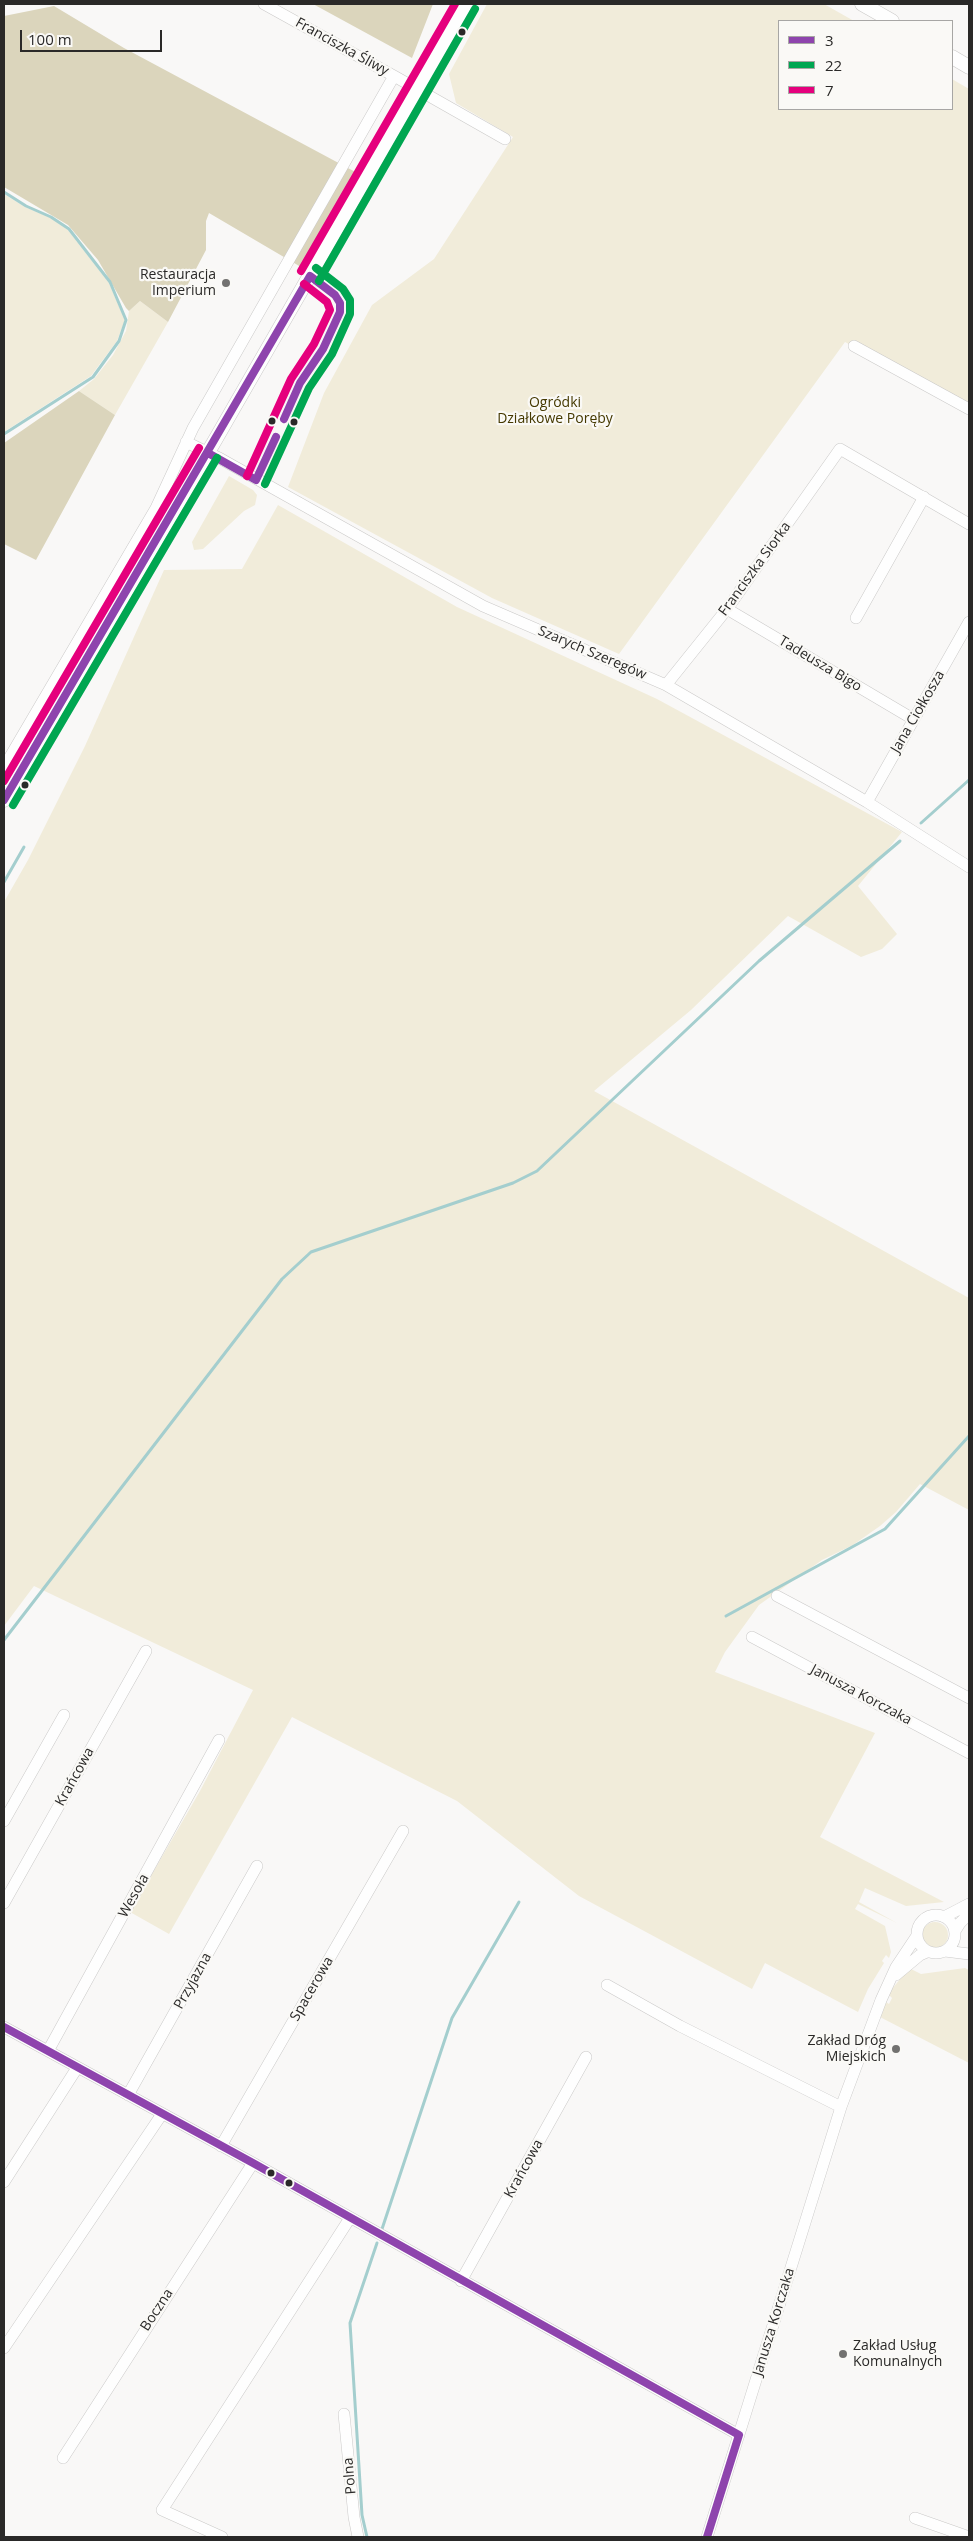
<!DOCTYPE html>
<meta charset="utf-8">
<style>
body{margin:0}
#map{position:relative;width:973px;height:2541px;overflow:hidden;background:#f9f8f7;font-family:"Open Sans",sans-serif}
canvas{display:block}
.frame{position:absolute;inset:0;border:5px solid #2a2928;pointer-events:none}
.legend{position:absolute;left:778px;top:20px;width:175px;height:90px;box-sizing:border-box;background:#faf9f6;border:1px solid #a7a6a4;margin:0;padding:6px 9px;list-style:none;font-size:15px;color:#2a2928}
.legend li{display:flex;align-items:center;gap:10px;height:25px}
.legend b{width:25px;border:1px solid #a7a6a4}
.scale{position:absolute;left:20px;top:30px;width:142px;height:22px;box-sizing:border-box;border:2px solid #2a2928;border-top:0;padding-left:6px;font-size:15px;line-height:18px;white-space:nowrap;color:#2a2928;-webkit-text-stroke:4px #faf9f6;paint-order:stroke}
</style>
<div id="map">
<canvas width="973" height="2541"></canvas>
<div class="frame"></div>
<ul class="legend">
<li><b style="height:6px;background:#8e44ad"></b>3</li>
<li><b style="height:6px;background:#00a651"></b>22</li>
<li><b style="height:6px;background:#e5007d"></b>7</li>
</ul>
<div class="scale">100 m</div>
</div>
<script>
const context = document.querySelector('canvas').getContext('2d');
context.lineJoin = 'round';
function paint(path, color) {
  context.fillStyle = color;
  context.fill(path, 'evenodd');
}
function shape(rows) {
  const path = new Path2D();
  for (const r of rows) {
    if (r.length === 3) {
      path.moveTo(r[0] + r[2], r[1]);
      path.arc(r[0], r[1], r[2], 0, 2 * Math.PI);
      continue;
    }
    path.moveTo(r[0], r[1]);
    for (let i = 2; i < r.length; i += 2) path.lineTo(r[i], r[i + 1]);
  }
  return path;
}
function trace(path, color, width, dash) {
  context.strokeStyle = color;
  context.lineWidth = width;
  context.lineCap = dash ? 'butt' : 'round';
  context.setLineDash(dash || []);
  context.stroke(path);
}
function write(font, color, halo, rows, align = 'center') {
  context.font = font + ' "Open Sans",sans-serif';
  context.lineWidth = 4.5;
  context.setLineDash([]);
  context.textBaseline = 'middle';
  context.strokeStyle = halo;
  context.fillStyle = color;
  for (const [text, x, y, turn = 0] of rows) {
    context.save();
    context.translate(x, y);
    context.rotate((+turn || 0) * Math.PI / 180);
    context.textAlign = isNaN(turn) ? turn : align;
    if (halo) context.strokeText(text, 0, 0);
    context.fillText(text, 0, 0);
    context.restore();
  }
}
const green = shape([
 [487,4,824,4,854,21,779,21,779,109,952,109,952,79,969,89,969,408,845,342,619,654,492,598,288,487,324,393,372,305,434,259,513,137,456,103,449,74],
 [4,194,25,207,51,218,68,230,109,283,125,320,117,341,91,376,4,432],
 [140,301,168,322,115,415,79,391,94,379,113,355,126,331,129,311],
 [229,476,253,490,257,495,255,505,244,511,203,549,194,550,192,542],
 [278,505,457,607,657,699,902,832,858,886,897,934,882,949,861,957,788,916,691,1010,594,1091,969,1298,969,1510,920,1484,896,1512,880,1526,853,1545,822,1560,759,1605,725,1652,715,1672,875,1733,820,1837,944,1902,906,1906,865,1888,859,1902,897,1923,858,1904,855,1909,885,1926,891,1952,889,1958,886,1955,882,1961,884,1963,868,1989,858,2012,765,1963,752,1989,579,1896,457,1801,292,1717,169,1934,130,1912,200,1791,253,1690,34,1586,4,1626,4,902,28,860,85,746,164,570,242,569],
 [935,1935,13],
 [909,1968,921,1974,965,1968,969,1970,969,2063,878,2016,886,2002,889,2004,892,1998,888,1994]
]);
const forest = shape([
 [313,4,433,4,412,58],
 [54,6,124,48,361,175,306,270,209,213,206,221,206,250,168,322,140,301,129,311,126,308,98,260,68,225,4,187,4,16],
 [79,391,115,415,36,560,4,544,4,443]
]);
const stream = shape([
 [4,192,26,206,51,217,69,229,110,282,126,320,119,341,93,377,4,434],
 [921,823,969,780],
 [4,882,24,847],
 [726,1616,885,1529,969,1436],
 [4,1640,282,1279,311,1252,513,1183,537,1171,759,961,900,841],
 [382,2229,452,2018,519,1902],
 [367,2537,362,2515,350,2323,377,2243]
]);
const minor = shape([
 [264,4,394,76],
 [854,346,969,409],
 [186,442,221,459,483,606,666,685,867,802,969,867],
 [727,609,913,719],
 [856,618,924,497],
 [666,685,727,609,840,449,969,524],
 [4,767,156,508,193,428,394,76,505,139],
 [867,802,969,622],
 [777,1596,969,1698],
 [752,1637,969,1753],
 [4,1821,64,1715],
 [4,1903,146,1651],
 [936,1934,19],
 [944,1917,969,1904],
 [955,1931,960,1923,969,1914],
 [945,1951,969,1954],
 [896,1975,920,1955,927,1952],
 [607,1985,680,2026,841,2107],
 [4,2027,253,2163,739,2435],
 [48,2051,219,1740],
 [128,2095,257,1866],
 [221,2146,403,1831],
 [4,2182,77,2068],
 [461,2281,586,2057],
 [4,2348,162,2114],
 [344,2414,354,2517,358,2537],
 [63,2458,253,2163],
 [915,2518,969,2537],
 [222,2537,162,2510,350,2218],
 [707,2537,841,2107,881,2000,896,1967,916,1937]
]);
const tertiary = shape([
 [862,4,892,21],
 [952,57,969,67],
 [4,800,214,442,466,4]
]);
const bus1 = shape([
 [208,453,256,480,276,437],
 [4,800,310,276,335,295,340,303,340,312,323,349,300,383,284,419],
 [4,2027,253,2163,739,2435],
 [707,2537,739,2435]
]);
const bus2 = shape([
 [319,281,475,9],
 [265,484,309,388,332,354,350,314,350,300,343,289,316,268],
 [13,805,217,458]
]);
const bus3 = shape([
 [301,271,455,4],
 [247,476,291,379,314,344,330,310,327,302,304,284],
 [4,781,199,448]
]);
const markers = [
 [462,32,4.5,"#2a2928"],
 [226,283,5,"#727170"],
 [272,421,4.5,"#2a2928"],
 [294,422,4.5,"#2a2928"],
 [25,785,4.5,"#2a2928"],
 [896,2049,5,"#727170"],
 [271,2173,4.5,"#2a2928"],
 [289,2183,4.5,"#2a2928"],
 [843,2354,5,"#727170"]
];
const streetNames = [
 ["Franciszka Śliwy",342,47,29],
 ["Franciszka Siorka",755,569,-54],
 ["Szarych Szeregów",592,653,23],
 ["Tadeusza Bigo",820,664,31],
 ["Jana Ciołkosza",918,712,-60],
 ["Janusza Korczaka",861,1695,28],
 ["Krańcowa",75,1777,-61],
 ["Wesoła",134,1896,-61],
 ["Przyjazna",193,1981,-61],
 ["Spacerowa",312,1989,-60],
 ["Krańcowa",524,2169,-61],
 ["Boczna",157,2310,-57],
 ["Janusza Korczaka",774,2322,-73],
 ["Polna",350,2476,-95]
];
const poiNames = [
 ["Restauracja",216,275],
 ["Imperium",216,291],
 ["Zakład Dróg",886,2041],
 ["Miejskich",886,2057],
 ["Zakład Usług",853,2346,"left"],
 ["Komunalnych",853,2362,"left"]
];
const parkNames = [
 ["Ogródki",555,403],
 ["Działkowe Poręby",555,419]
];
paint(green, '#f1ecda');
paint(forest, '#dbd5bc');
trace(stream, '#a4cece', 3);
trace(minor, '#cac9c8', 12);
trace(tertiary, '#cac9c8', 15);
trace(minor, '#fefefe', 11);
trace(tertiary, '#fefefe', 14);
trace(bus1, '#8e44ad', 8);
trace(bus2, '#00a651', 8);
trace(bus3, '#e5007d', 8);
for (const [x, y, r, color] of markers) {
  const dot = new Path2D();
  dot.arc(x, y, r, 0, 2 * Math.PI);
  context.fillStyle = color;
  context.fill(dot);
  trace(dot, '#faf9f6', 2);
}
write('14px', '#2a2928', '#faf9f6', streetNames);
write('14px', '#2a2928', '#faf9f6', poiNames, 'right');
write('14px', '#453900', '#faf9f6', parkNames);
</script>
